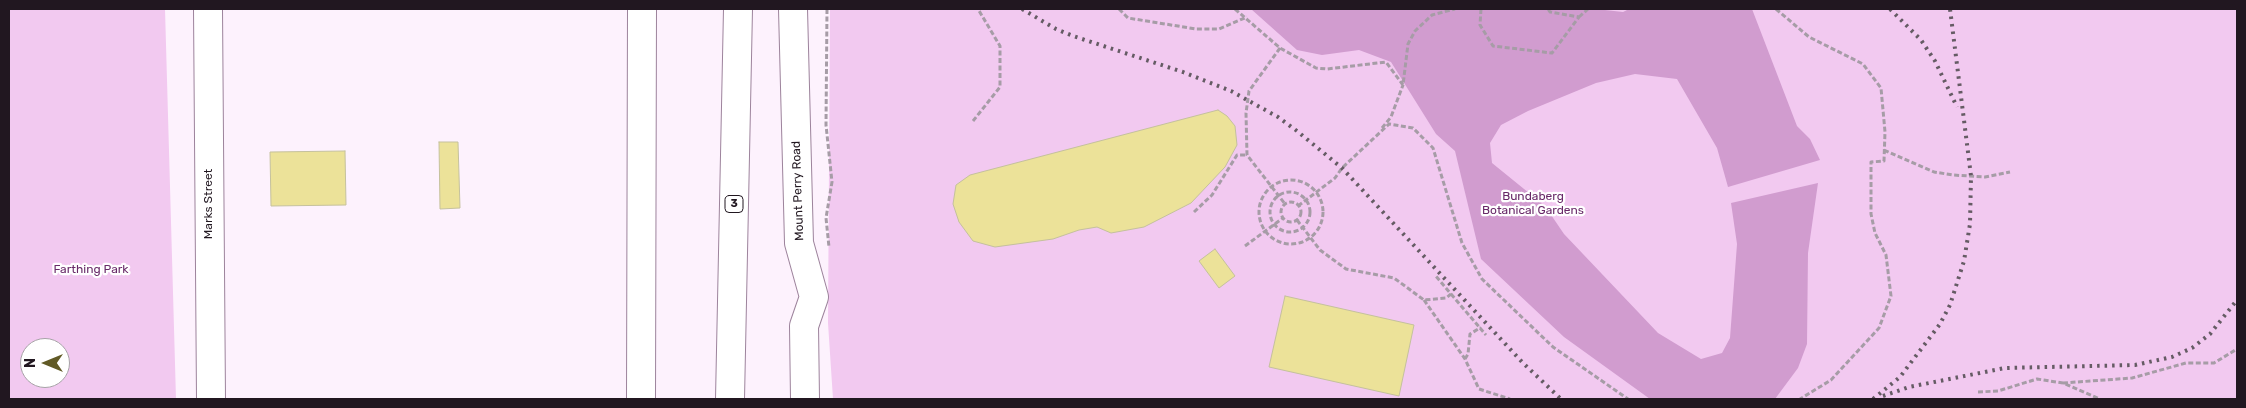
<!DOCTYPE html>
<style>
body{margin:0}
#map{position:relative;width:2246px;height:408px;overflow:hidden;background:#fdf2fd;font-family:Rubik,sans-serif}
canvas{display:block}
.frame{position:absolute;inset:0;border:10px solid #211720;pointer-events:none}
.north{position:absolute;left:20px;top:338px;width:50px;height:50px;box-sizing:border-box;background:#fff;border:1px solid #a6a2a6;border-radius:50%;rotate:270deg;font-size:14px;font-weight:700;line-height:20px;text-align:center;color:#211720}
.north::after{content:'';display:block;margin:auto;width:18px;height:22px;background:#615a26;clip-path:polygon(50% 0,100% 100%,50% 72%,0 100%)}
</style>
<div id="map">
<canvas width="2246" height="408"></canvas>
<div class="frame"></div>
<div class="north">N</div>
</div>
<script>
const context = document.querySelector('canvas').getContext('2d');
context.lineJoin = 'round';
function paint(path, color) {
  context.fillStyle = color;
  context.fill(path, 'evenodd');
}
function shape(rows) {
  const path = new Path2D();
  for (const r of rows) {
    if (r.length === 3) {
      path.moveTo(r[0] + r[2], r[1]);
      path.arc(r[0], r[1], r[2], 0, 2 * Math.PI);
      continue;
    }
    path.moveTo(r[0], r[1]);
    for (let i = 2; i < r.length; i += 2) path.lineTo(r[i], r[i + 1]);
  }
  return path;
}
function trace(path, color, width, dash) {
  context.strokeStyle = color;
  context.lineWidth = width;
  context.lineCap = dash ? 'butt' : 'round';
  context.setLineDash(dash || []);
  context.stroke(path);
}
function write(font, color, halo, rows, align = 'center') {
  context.font = font + ' Rubik,sans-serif';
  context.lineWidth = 4.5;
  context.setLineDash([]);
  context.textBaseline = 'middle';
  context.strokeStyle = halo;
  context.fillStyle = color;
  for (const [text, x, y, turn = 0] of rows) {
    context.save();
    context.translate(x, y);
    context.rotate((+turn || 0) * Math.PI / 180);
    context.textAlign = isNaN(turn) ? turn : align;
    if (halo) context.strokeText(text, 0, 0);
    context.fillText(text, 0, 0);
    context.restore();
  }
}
const green = shape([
 [9,9,165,9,176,399,9,399],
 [30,348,60,348,60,378,30,378],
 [830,9,2237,9,2237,399,833,399,828,323]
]);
const water = shape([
 [1251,9,1596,9,1623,12,1629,9,1752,9,1797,126,1810,139,1820,160,1728,187,1717,148,1677,79,1635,74,1596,83,1528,111,1501,125,1490,143,1492,163,1545,206,1564,234,1658,333,1701,359,1722,353,1730,338,1737,244,1731,203,1818,183,1808,253,1807,344,1798,368,1775,399,1650,399,1564,337,1481,259,1455,151,1436,134,1391,62,1359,50,1322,55,1297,50]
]);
const building = shape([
 [1218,110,1227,116,1235,126,1237,145,1225,167,1191,203,1144,227,1111,233,1097,227,1079,230,1053,239,995,247,973,241,959,222,953,204,956,185,970,175,1218,110],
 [439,142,458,142,460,208,440,209,439,142],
 [345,151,346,205,271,206,270,152,345,151],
 [1215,249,1235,276,1219,288,1199,261,1215,249],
 [1285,296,1414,325,1399,396,1269,367,1285,296]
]);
const path = shape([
 [827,9,826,125,832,182,826,218,829,247],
 [1119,9,1128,18,1196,29,1219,29,1247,17],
 [1235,9,1280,48,1316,68,1327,69,1386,62,1403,85,1408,44,1415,31,1432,15,1455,9],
 [1481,9,1480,25,1493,46,1552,53,1579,17,1550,12,1548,9],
 [1776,9,1809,37,1863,64,1881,88,1885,132,1884,161,1871,162,1871,214,1875,233,1886,255,1891,296,1879,328,1831,380,1800,399],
 [1579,17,1588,9],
 [1280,48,1249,91,1246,113,1247,155,1285,204],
 [973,121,1000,87,1000,46,978,9],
 [1382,128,1391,117,1403,85],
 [1884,150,1934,172,1953,175,1985,177,2010,172],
 [1291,212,32],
 [1290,212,20],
 [1291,212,10],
 [1298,206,1335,178,1342,168,1389,124,1413,128,1433,148,1462,243,1482,279,1553,347,1628,399],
 [1194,212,1212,195,1237,155,1247,155],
 [1297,220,1320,250,1346,269,1394,278,1424,300,1446,298,1451,294,1435,275],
 [1245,246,1283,218],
 [1451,294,1480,328],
 [1424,300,1465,359,1479,389,1510,399],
 [1465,359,1468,354,1470,334,1480,328,1486,335],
 [2063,383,2132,378,2186,363,2214,363,2237,349],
 [1978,392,1998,391,2037,379,2063,383,2100,399]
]);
const minor = shape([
 [208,9,211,399],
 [793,9,799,243,814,297,804,326,805,399],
 [641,399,642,9]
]);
const major = shape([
 [730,399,738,9]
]);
const rail = shape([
 [1022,9,1056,29,1073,36,1183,72,1231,91,1278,117,1297,131,1342,168,1523,363,1561,399],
 [1890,9,1921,40,1935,61,1957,107],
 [1883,396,1909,387,2005,368,2135,365,2172,357,2192,348,2210,334,2237,300],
 [1873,399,1900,377,1940,324,1950,305,1964,261,1970,224,1971,176,1950,9]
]);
const shields = [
 [734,204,18]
];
const shieldNames = [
 ["3",734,204]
];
const streetNames = [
 ["Mount Perry Road",798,191,-92],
 ["Marks Street",209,204,-90]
];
const parkNames = [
 ["Bundaberg",1533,197],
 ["Botanical Gardens",1533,211],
 ["Farthing Park",91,270]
];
paint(green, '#f2c9f0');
paint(water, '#d19ccf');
paint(building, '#ece299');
trace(building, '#c5c19d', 1);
trace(minor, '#9d839c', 30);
trace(major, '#9d839c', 30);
trace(path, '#a69ca6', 3, [5, 2.5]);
trace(minor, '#fff', 28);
trace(major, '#fff', 28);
trace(rail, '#655b64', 4, [2.5, 5]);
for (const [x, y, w] of shields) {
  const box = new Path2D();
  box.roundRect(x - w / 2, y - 8.5, w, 17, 4);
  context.fillStyle = '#fff';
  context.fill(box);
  trace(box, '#211720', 1);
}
write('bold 11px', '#211720', null, shieldNames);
write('12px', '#211720', '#fff', streetNames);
write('12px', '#682968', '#fff', parkNames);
</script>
